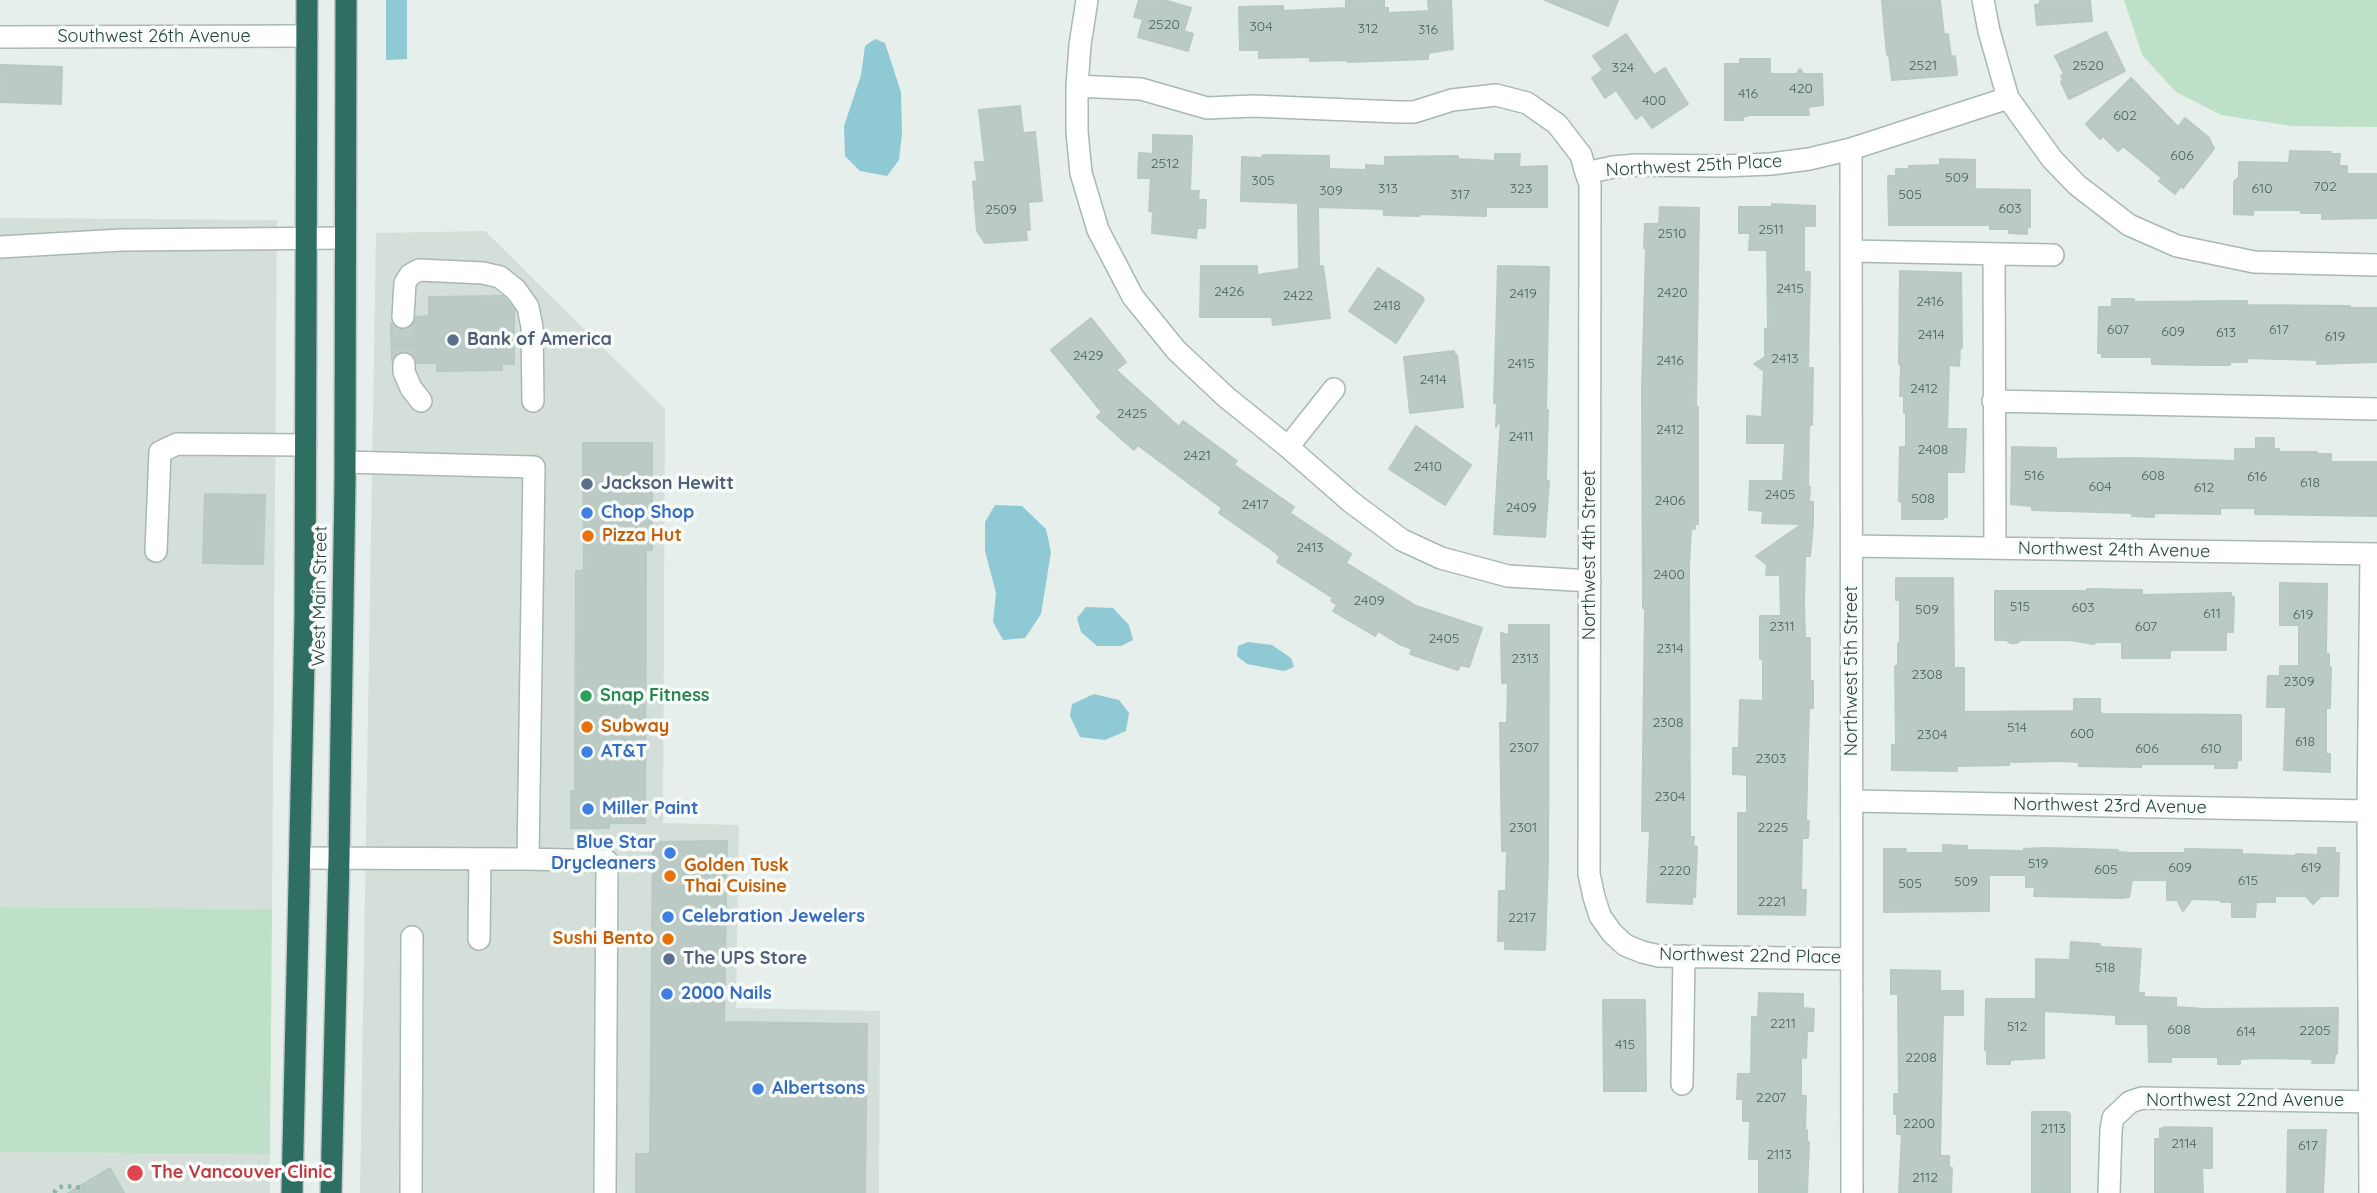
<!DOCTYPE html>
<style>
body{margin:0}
canvas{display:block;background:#e6efeb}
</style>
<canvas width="2377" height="1193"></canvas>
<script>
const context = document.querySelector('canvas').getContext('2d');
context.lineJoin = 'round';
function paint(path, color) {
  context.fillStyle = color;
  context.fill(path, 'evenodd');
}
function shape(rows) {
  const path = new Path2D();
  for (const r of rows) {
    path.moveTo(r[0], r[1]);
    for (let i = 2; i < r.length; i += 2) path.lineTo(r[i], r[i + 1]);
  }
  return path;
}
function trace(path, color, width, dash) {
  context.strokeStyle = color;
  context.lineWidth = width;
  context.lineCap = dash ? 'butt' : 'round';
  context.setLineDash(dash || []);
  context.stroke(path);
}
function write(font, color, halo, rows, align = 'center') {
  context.font = font + ' Quicksand,sans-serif';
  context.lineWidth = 7;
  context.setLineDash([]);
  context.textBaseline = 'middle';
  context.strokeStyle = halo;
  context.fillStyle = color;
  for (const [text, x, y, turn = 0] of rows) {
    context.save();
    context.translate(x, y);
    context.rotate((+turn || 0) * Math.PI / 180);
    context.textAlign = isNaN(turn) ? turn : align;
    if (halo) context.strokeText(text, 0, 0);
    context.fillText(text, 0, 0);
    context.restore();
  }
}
const built = shape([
 [0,218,277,220,272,909,0,907],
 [485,231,665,409,663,823,739,825,736,1008,880,1011,879,1193,360,1193,376,233],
 [0,1152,270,1154,270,1193,0,1193]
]);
const green = shape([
 [2124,0,2377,0,2377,127,2291,126,2221,115,2176,92,2142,55],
 [0,907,272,909,270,1154,0,1152]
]);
const water = shape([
 [386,0,407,0,407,59,386,60],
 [875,39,885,43,901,92,902,133,899,160,887,176,860,171,845,156,844,126,861,75,865,46],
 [995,505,1022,506,1046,529,1051,552,1041,614,1025,638,1003,640,993,622,996,593,985,551,985,522],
 [1086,607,1113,608,1129,625,1133,640,1121,646,1097,646,1081,632,1077,618],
 [1248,642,1272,645,1291,658,1294,667,1284,671,1247,664,1237,656,1238,646],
 [1094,694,1119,700,1129,713,1126,731,1105,740,1080,737,1070,716,1072,704]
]);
const building = shape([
 [1139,0,1164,0,1191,8,1184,31,1193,34,1188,51,1138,37,1143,19,1134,17,1139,0],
 [1346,0,1384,0,1384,8,1388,8,1388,13,1429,11,1428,1,1451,0,1453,49,1428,53,1428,59,1348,62,1348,60,1310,61,1310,57,1259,58,1259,50,1240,50,1239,7,1283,6,1283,11,1346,8,1346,0],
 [1545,0,1618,0,1608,26,1545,0],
 [1882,0,1940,0,1944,35,1948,34,1951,57,1955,56,1957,75,1892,80,1889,55,1887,55,1882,0],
 [2040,0,2090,0,2092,21,2037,25,2035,5,2040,4,2040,0],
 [2106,32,2125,71,2069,99,2061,82,2063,80,2061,76,2064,74,2055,56,2106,32],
 [1626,34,1654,75,1665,68,1688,104,1652,128,1642,114,1636,119,1616,90,1605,98,1592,78,1603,70,1593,56,1626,34],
 [1740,59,1770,59,1770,74,1796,74,1800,69,1804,74,1822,74,1823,105,1808,107,1809,115,1749,115,1743,117,1743,120,1725,120,1725,64,1740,64,1740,59],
 [0,65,62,67,61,104,0,102,0,65],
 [2131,78,2178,127,2185,118,2209,138,2214,149,2183,188,2181,186,2175,194,2159,181,2162,178,2123,146,2118,151,2103,136,2100,139,2086,124,2131,78],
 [1020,106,1023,133,1035,132,1042,201,1028,202,1030,230,1026,230,1027,240,985,243,977,231,973,182,977,181,975,162,985,162,979,110,1020,106],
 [1153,135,1192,136,1190,191,1199,191,1198,200,1206,200,1205,228,1197,228,1196,238,1152,233,1153,212,1149,211,1151,178,1138,178,1139,153,1153,154,1153,135],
 [2290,151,2331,152,2331,154,2340,154,2339,166,2347,166,2347,174,2377,174,2377,218,2322,219,2322,213,2301,213,2301,210,2253,210,2253,215,2234,214,2234,182,2239,177,2239,162,2289,163,2290,151],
 [1495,154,1520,154,1519,167,1547,166,1547,207,1486,207,1486,216,1419,214,1419,216,1384,215,1384,209,1318,207,1319,266,1323,266,1330,318,1273,325,1272,317,1200,317,1201,266,1257,266,1257,275,1299,269,1298,203,1241,201,1242,157,1262,158,1263,155,1329,156,1329,169,1366,170,1366,165,1385,166,1385,157,1458,156,1458,159,1495,161,1495,154],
 [1940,159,1975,160,1975,189,2030,190,2030,227,2027,227,2027,234,2009,233,2009,229,1990,229,1990,225,1889,225,1888,176,1896,176,1896,169,1909,169,1909,166,1940,165,1940,159],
 [1772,204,1815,206,1815,226,1804,226,1804,272,1810,272,1808,368,1813,368,1812,425,1809,424,1808,487,1810,487,1809,502,1813,502,1813,523,1810,556,1805,556,1804,605,1805,638,1810,638,1810,681,1813,681,1813,708,1809,708,1806,821,1809,821,1808,838,1802,838,1801,890,1806,890,1805,915,1738,914,1738,813,1747,813,1747,775,1733,774,1733,748,1739,748,1740,700,1763,701,1763,659,1760,659,1760,616,1781,616,1780,575,1766,575,1767,565,1756,556,1802,524,1762,523,1763,511,1749,510,1750,481,1783,481,1785,443,1747,443,1747,416,1762,417,1764,371,1754,364,1765,357,1765,329,1768,329,1767,250,1749,250,1750,233,1739,233,1739,207,1772,207,1772,204],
 [1660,207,1699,208,1696,407,1698,407,1698,524,1695,524,1695,529,1691,529,1689,566,1690,837,1694,837,1693,846,1697,847,1695,897,1692,897,1692,904,1647,902,1650,831,1642,831,1645,608,1643,608,1642,390,1646,248,1644,248,1645,224,1659,224,1660,207],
 [1498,266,1549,267,1546,410,1548,410,1546,481,1549,481,1545,537,1494,534,1501,418,1496,427,1497,403,1494,403,1498,266],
 [1378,268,1423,297,1422,298,1424,300,1396,343,1349,311,1378,268],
 [1900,271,1961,273,1962,348,1960,348,1959,366,1949,365,1947,429,1966,429,1964,472,1947,472,1947,517,1943,517,1943,519,1902,519,1902,502,1899,501,1900,447,1906,447,1906,413,1904,413,1904,396,1900,396,1901,364,1899,364,1900,271],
 [503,296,514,310,514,364,502,364,502,370,437,371,437,363,417,363,415,357,405,351,397,353,392,361,391,323,396,328,403,330,414,325,416,317,429,316,429,297,503,296],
 [2112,299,2134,299,2134,302,2247,301,2247,305,2350,306,2350,308,2377,308,2377,362,2317,364,2317,360,2247,358,2247,362,2230,362,2230,365,2205,365,2152,364,2152,357,2102,357,2102,353,2098,353,2099,307,2112,307,2112,299],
 [1091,318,1126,362,1116,370,1179,427,1183,421,1237,461,1234,465,1294,507,1290,513,1351,554,1346,563,1416,606,1482,628,1469,667,1460,665,1458,670,1410,654,1412,649,1399,644,1378,631,1375,636,1333,611,1337,605,1331,601,1333,598,1277,562,1280,557,1275,552,1219,513,1222,508,1138,445,1134,450,1097,417,1102,412,1051,350,1091,318],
 [1454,351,1455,356,1457,355,1463,407,1410,413,1404,357,1454,351],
 [1416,426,1471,465,1445,505,1389,469,1416,426],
 [2256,438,2274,438,2274,449,2279,449,2279,452,2317,452,2317,454,2331,454,2331,462,2377,462,2377,516,2255,514,2255,508,2220,508,2220,514,2154,513,2154,517,2132,516,2132,513,2032,510,2032,506,2011,504,2012,447,2056,448,2056,459,2134,458,2235,461,2235,449,2256,449,2256,438],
 [583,443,652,443,652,550,646,550,645,823,609,823,609,828,571,828,571,791,575,791,576,571,584,571,583,443],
 [205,494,265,495,263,564,203,563,205,494],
 [1896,578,1953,578,1954,668,1964,668,1964,712,2074,711,2074,699,2100,699,2100,712,2103,714,2241,715,2241,760,2237,760,2237,768,2215,768,2215,764,2141,764,2141,767,2079,766,2079,762,2059,761,2009,762,2009,765,1957,766,1957,771,1892,770,1892,745,1896,745,1895,666,1898,666,1898,643,1900,643,1900,600,1896,600,1896,578],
 [2280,583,2327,584,2326,654,2329,654,2329,667,2331,667,2330,708,2326,708,2326,754,2330,754,2330,772,2284,770,2286,707,2267,707,2268,676,2280,676,2280,666,2299,666,2299,625,2280,625,2280,583],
 [2087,589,2142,590,2142,595,2231,593,2231,597,2234,597,2233,632,2226,632,2226,650,2170,650,2170,658,2122,658,2122,642,2096,642,2094,644,2069,640,2021,640,2017,643,2010,643,2007,640,1995,640,1995,591,2087,591,2087,589],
 [1509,625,1549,625,1548,861,1545,950,1505,949,1505,941,1498,941,1499,891,1506,891,1507,851,1502,851,1500,723,1507,723,1508,683,1502,683,1501,633,1509,635,1509,625],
 [727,841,724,1022,867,1024,865,1193,636,1193,636,1154,650,1154,653,842,727,841],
 [1943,845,1967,846,1967,850,2024,851,2024,849,2044,848,2118,850,2118,852,2132,853,2185,853,2185,849,2242,850,2242,854,2296,856,2296,854,2318,855,2318,848,2335,848,2335,853,2339,853,2338,896,2321,896,2313,904,2306,896,2275,896,2275,902,2256,902,2255,917,2232,917,2232,902,2221,902,2221,900,2192,899,2183,911,2177,900,2167,900,2167,880,2132,880,2129,897,2121,898,2034,896,2035,887,2026,887,2026,875,1989,875,1989,911,1884,912,1884,849,1906,849,1905,853,1943,853,1943,845],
 [2071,942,2100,944,2100,947,2141,949,2138,993,2144,993,2144,997,2176,998,2176,1007,2205,1009,2338,1008,2337,1054,2335,1054,2334,1063,2312,1063,2313,1059,2260,1058,2240,1059,2240,1064,2218,1064,2218,1057,2171,1057,2171,1062,2149,1062,2148,1024,2116,1024,2116,1015,2044,1011,2044,1058,2010,1060,2010,1064,1987,1064,1987,1050,1985,1050,1986,999,2036,999,2036,959,2070,960,2071,942],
 [1891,970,1940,971,1940,991,1963,991,1963,1015,1943,1015,1940,1156,1949,1156,1949,1168,1952,1168,1951,1193,1899,1193,1902,1134,1897,1134,1897,1114,1894,1114,1894,1094,1899,1094,1898,994,1891,994,1891,970],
 [1759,993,1803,994,1803,1008,1814,1009,1813,1031,1807,1031,1806,1058,1801,1057,1801,1096,1806,1096,1805,1130,1807,1130,1807,1142,1809,1142,1807,1193,1759,1193,1759,1159,1749,1159,1750,1121,1743,1121,1743,1099,1737,1099,1738,1074,1751,1074,1752,1017,1758,1017,1759,993],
 [1603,1000,1645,1000,1646,1091,1604,1091,1603,1000],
 [2032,1112,2067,1112,2070,1114,2070,1193,2032,1193,2032,1112],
 [2166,1127,2212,1128,2212,1168,2202,1168,2203,1193,2155,1193,2155,1139,2160,1139,2160,1129,2166,1127],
 [2288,1130,2326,1130,2323,1193,2287,1193,2288,1130],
 [110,1168,124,1193,68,1193,110,1168]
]);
const minorTunnel = shape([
 [403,317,404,364]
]);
const path = shape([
 [54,1193,57,1188,64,1186,85,1188]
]);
const minor = shape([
 [1087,0,1080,45,1077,86,1077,132,1081,173,1098,230,1133,297,1176,350,1226,397,1288,447,1351,502,1402,540,1441,558,1508,576,1590,581],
 [1983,0,1989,31,2008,98,2052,159,2077,185,2129,225,2177,246,2254,262,2377,265],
 [0,37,307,36],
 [1077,86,1141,89,1207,108,1253,106,1398,112,1414,112,1452,100,1496,95,1527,103,1557,124,1581,155,1586,173,1613,167,1636,165,1722,166,1771,164,1809,159,1851,149,2008,98],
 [1851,149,1852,1193],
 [1586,173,1590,184,1589,874,1594,897,1600,916,1612,933,1625,945,1642,952,1659,956,1851,959],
 [0,247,122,240,345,238],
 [1851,251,2053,255],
 [1994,254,1995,548],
 [403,317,405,283,410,275,419,270,483,273,500,277,516,290,528,307,532,327,533,401],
 [404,364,404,372,411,388,421,401],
 [1993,401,2377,409],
 [1288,447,1334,389],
 [1852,546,2377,554],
 [156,551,160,452,177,444,306,445],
 [1852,801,2368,811],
 [300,858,528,859,534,467,345,462],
 [528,859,607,861,605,1193],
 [479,939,480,859],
 [1682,1084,1684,956],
 [411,1193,412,937],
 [2109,1193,2111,1130,2113,1118,2130,1102,2142,1098,2377,1102],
 [2370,1193,2368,811,2371,554]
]);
const highway = shape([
 [292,1193,305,617,307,0],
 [331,1193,339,858,345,482,346,0]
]);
const markers = [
 [453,340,7,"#5c6f8a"],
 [587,484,7,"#5c6f8a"],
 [587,513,7,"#3f7fe0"],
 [588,536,7,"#e8710a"],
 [586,696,7,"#2e9e5b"],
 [587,727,7,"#e8710a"],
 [587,752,7,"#3f7fe0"],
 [588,809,7,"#3f7fe0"],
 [670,853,7,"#3f7fe0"],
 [670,876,7,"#e8710a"],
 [668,917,7,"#3f7fe0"],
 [668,939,7,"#e8710a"],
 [669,959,7,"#5c6f8a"],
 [667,994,7,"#3f7fe0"],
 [758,1089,7,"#3f7fe0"],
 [135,1173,9,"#e0444e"]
];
const numberNames = [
 ["2520",1164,25],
 ["304",1261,27],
 ["312",1368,29],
 ["316",1428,30],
 ["2521",1923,66],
 ["2520",2088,66],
 ["324",1623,68],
 ["420",1801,89],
 ["416",1748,94],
 ["400",1654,101],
 ["602",2125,116],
 ["606",2182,156],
 ["2512",1165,164],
 ["509",1957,178],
 ["305",1263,181],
 ["702",2325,187],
 ["313",1388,189],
 ["323",1521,189],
 ["610",2262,189],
 ["309",1331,191],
 ["317",1460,195],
 ["505",1910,195],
 ["603",2010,209],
 ["2509",1001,210],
 ["2511",1771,230],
 ["2510",1672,234],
 ["2415",1790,289],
 ["2426",1229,292],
 ["2420",1672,293],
 ["2419",1523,294],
 ["2422",1298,296],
 ["2416",1930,302],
 ["2418",1387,306],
 ["607",2118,330],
 ["617",2279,330],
 ["609",2173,332],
 ["613",2226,333],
 ["2414",1931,335],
 ["619",2335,337],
 ["2429",1088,356],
 ["2413",1785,359],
 ["2416",1670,361],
 ["2415",1521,364],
 ["2414",1433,380],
 ["2412",1924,389],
 ["2425",1132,414],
 ["2412",1670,430],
 ["2411",1521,437],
 ["2408",1933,450],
 ["2421",1197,456],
 ["2410",1428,467],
 ["516",2034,476],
 ["608",2153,476],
 ["616",2257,477],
 ["618",2310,483],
 ["604",2100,487],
 ["612",2204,488],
 ["2405",1780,495],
 ["508",1923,499],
 ["2406",1670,501],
 ["2417",1255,505],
 ["2409",1521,508],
 ["2413",1310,548],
 ["2400",1669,575],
 ["2409",1369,601],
 ["515",2020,607],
 ["603",2083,608],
 ["509",1927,610],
 ["611",2212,614],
 ["619",2303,615],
 ["2311",1782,627],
 ["607",2146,627],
 ["2405",1444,639],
 ["2314",1670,649],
 ["2313",1525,659],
 ["2308",1927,675],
 ["2309",2299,682],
 ["2308",1668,723],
 ["514",2017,728],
 ["600",2082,734],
 ["2304",1932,735],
 ["618",2305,742],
 ["2307",1524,748],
 ["606",2147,749],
 ["610",2211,749],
 ["2303",1771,759],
 ["2304",1670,797],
 ["2301",1523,828],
 ["2225",1773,828],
 ["519",2038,864],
 ["609",2180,868],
 ["619",2311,868],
 ["605",2106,870],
 ["2220",1675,871],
 ["615",2248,881],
 ["509",1966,882],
 ["505",1910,884],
 ["2221",1772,902],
 ["2217",1522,918],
 ["518",2105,968],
 ["2211",1783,1024],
 ["512",2017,1027],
 ["608",2179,1030],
 ["2205",2315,1031],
 ["614",2246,1032],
 ["415",1625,1045],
 ["2208",1921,1058],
 ["2207",1771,1098],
 ["2200",1919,1124],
 ["2113",2053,1129],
 ["2114",2184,1144],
 ["617",2308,1146],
 ["2113",1779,1155],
 ["2112",1925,1178]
];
const streetNames = [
 ["Southwest 26th Avenue",154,37],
 ["Northwest 25th Place",1694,166,-3],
 ["Northwest 24th Avenue",2114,550,1],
 ["Northwest 4th Street",1590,555,-90],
 ["West Main Street",320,596,-89],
 ["Northwest 5th Street",1852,671,-90],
 ["Northwest 23rd Avenue",2110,806,1],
 ["Northwest 22nd Place",1750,956,1],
 ["Northwest 22nd Avenue",2245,1101]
];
const serviceNames = [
 ["Bank of America",467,340],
 ["Jackson Hewitt",601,484],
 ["The UPS Store",683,959]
];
const shopNames = [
 ["Chop Shop",601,513],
 ["AT&T",601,752],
 ["Miller Paint",602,809],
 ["Blue Star",656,843,"right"],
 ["Drycleaners",656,864,"right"],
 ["Celebration Jewelers",682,917],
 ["2000 Nails",681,994],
 ["Albertsons",772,1089]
];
const foodNames = [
 ["Pizza Hut",602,536],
 ["Subway",601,727],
 ["Golden Tusk",684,866],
 ["Thai Cuisine",684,887],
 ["Sushi Bento",654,939,"right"]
];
const leisureNames = [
 ["Snap Fitness",600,696]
];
const healthNames = [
 ["The Vancouver Clinic",151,1173]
];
paint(built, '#d4dfda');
paint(green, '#bfe0c8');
paint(water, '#8ec9d4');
paint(building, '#bbcac4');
trace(building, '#b8c9c2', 2);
trace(minorTunnel, '#bfccc8', 21, [21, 10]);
trace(minor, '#a8b8b2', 24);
trace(highway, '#c2cac8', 24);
trace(path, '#86b3a5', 4.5, [3.5, 5]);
trace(minor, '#fff', 21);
trace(highway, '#2f6f62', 21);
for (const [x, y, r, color] of markers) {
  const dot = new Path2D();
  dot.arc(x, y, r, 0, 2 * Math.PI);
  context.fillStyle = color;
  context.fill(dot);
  trace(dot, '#f7fbf9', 2.5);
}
write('14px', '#4a645c', null, numberNames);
write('18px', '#24423a', '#f7fbf9', streetNames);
write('bold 18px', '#4e5e75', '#f7fbf9', serviceNames, 'left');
write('bold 18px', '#366cbe', '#f7fbf9', shopNames, 'left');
write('bold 18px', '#c56008', '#f7fbf9', foodNames, 'left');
write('bold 18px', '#27864d', '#f7fbf9', leisureNames, 'left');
write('bold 18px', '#be3a42', '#f7fbf9', healthNames, 'left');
</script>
